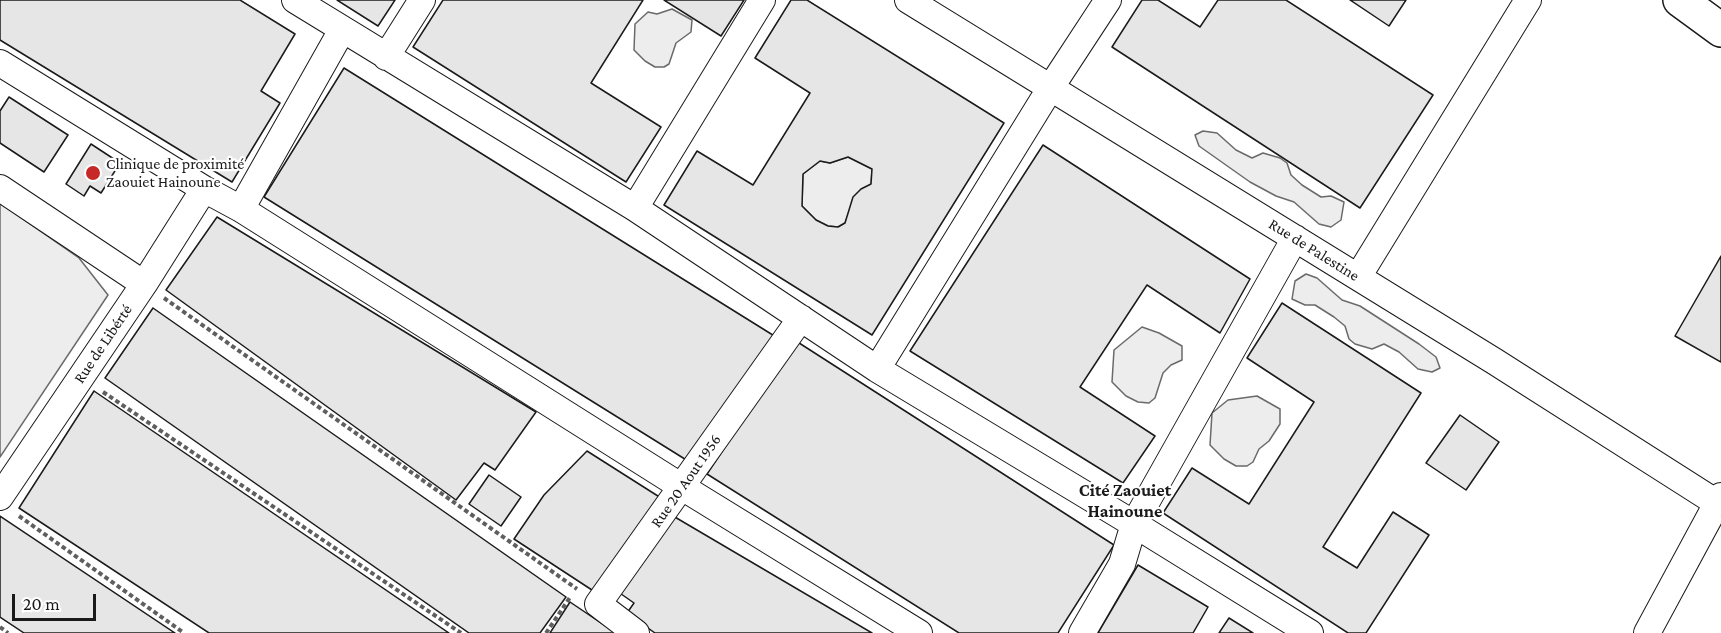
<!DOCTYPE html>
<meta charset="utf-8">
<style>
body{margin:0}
#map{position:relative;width:1721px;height:633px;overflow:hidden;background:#fff;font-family:"Crimson Pro",serif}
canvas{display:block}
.scale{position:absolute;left:12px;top:594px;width:84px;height:27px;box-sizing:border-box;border:3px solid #1a1a1a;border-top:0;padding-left:8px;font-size:18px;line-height:21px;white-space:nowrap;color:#1a1a1a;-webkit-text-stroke:4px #fff;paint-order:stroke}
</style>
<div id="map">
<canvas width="1721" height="633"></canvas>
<div class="scale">20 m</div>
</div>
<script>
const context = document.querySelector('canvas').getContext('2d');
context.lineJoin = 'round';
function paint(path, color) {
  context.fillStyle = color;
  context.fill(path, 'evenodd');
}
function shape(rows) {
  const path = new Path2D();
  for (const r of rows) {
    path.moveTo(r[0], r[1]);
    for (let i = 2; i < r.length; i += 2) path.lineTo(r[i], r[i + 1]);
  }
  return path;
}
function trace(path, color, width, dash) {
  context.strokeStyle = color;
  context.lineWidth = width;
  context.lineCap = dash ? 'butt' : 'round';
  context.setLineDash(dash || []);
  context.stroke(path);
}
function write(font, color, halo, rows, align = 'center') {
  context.font = font + ' "Crimson Pro",serif';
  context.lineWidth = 4.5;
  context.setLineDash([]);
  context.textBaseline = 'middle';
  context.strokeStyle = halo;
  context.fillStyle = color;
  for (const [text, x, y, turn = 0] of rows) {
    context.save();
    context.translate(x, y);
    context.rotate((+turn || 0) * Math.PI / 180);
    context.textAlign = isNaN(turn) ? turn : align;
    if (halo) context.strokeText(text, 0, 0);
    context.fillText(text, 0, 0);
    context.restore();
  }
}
const built = shape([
 [672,9,692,20,691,32,676,43,669,64,664,67,655,67,645,61,634,50,635,24,648,12,657,14,672,9],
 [1203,131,1217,133,1236,150,1252,158,1263,153,1280,158,1287,163,1291,175,1302,185,1321,197,1331,196,1344,202,1341,220,1331,227,1319,224,1294,202,1276,196,1250,182,1199,146,1195,135,1203,131],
 [848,157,872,169,871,184,850,209,845,223,838,227,828,226,816,220,802,206,803,174,820,161,830,163,848,157],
 [0,203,79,258,108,295,0,457,0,203],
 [1306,274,1317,278,1342,300,1360,306,1419,344,1436,357,1440,368,1432,372,1418,369,1399,352,1384,344,1372,349,1355,344,1349,339,1345,326,1334,317,1315,305,1305,305,1292,299,1295,281,1306,274],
 [1142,327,1159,333,1182,346,1182,360,1171,365,1163,373,1155,398,1149,403,1138,402,1126,396,1112,382,1114,350,1142,327],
 [1257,396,1280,409,1280,424,1269,441,1259,449,1253,462,1247,466,1236,466,1224,459,1210,445,1212,413,1228,400,1257,396]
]);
const building = shape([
 [0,0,240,0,295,34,261,91,280,103,232,182,0,40,0,0],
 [337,0,395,0,378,26,337,0],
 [443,0,643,0,591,83,661,127,626,182,413,47,443,0],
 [664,0,744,0,721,36,664,0],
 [791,0,807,0,1004,123,872,335,664,205,697,151,753,185,810,93,755,58,791,0],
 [848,157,872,169,871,184,861,189,853,197,845,223,838,227,828,226,816,220,802,206,803,174,820,161,830,163,848,157],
 [1142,0,1158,0,1200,27,1218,0,1286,0,1433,95,1360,208,1112,47,1142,0],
 [1350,0,1406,0,1389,26,1350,0],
 [344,68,776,337,688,461,264,197,344,68],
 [9,97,68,135,44,172,0,143,0,111,9,97],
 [91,144,120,163,101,193,90,186,84,196,66,184,91,144],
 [1043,145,1250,279,1220,333,1147,285,1080,387,1155,436,1123,483,910,351,1043,145],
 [217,217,536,412,495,470,484,463,456,500,166,290,217,217],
 [1721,256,1721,362,1675,336,1721,256],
 [1282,303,1421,393,1323,547,1357,568,1393,512,1429,535,1366,633,1348,633,1163,513,1192,468,1249,504,1314,402,1247,358,1282,303],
 [153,308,566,597,540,633,469,633,105,378,153,308],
 [796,341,1114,545,1058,633,959,633,707,474,796,341],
 [94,391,449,633,209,633,19,508,94,391],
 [1460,415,1499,442,1466,490,1426,463,1460,415],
 [587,451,661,498,595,592,514,539,544,495,587,451],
 [489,475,521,497,501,526,469,504,489,475],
 [668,513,872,633,655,633,627,613,634,603,614,589,668,513],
 [0,516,175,633,24,633,0,617,0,516],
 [1138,565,1208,607,1193,633,1098,633,1138,565],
 [570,602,616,633,550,633,570,602],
 [1229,618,1253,633,1219,633,1229,618]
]);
const path = shape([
 [164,298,577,589],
 [103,392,461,633],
 [19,516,184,633],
 [0,627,8,633],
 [546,633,571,596]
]);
const street = shape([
 [295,0,635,208,877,369,1134,524,1310,633],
 [908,0,1494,361,1717,503],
 [386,57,422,0],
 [0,63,204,189,241,209,682,487,919,633],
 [0,188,144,284],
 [635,208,762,0],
 [241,209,342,30],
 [1358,277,1528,0],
 [877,369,1051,87,1108,0],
 [0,497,144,284,204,189],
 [636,633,598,604,801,318],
 [1082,633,1122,564,1134,524,1295,238],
 [1647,633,1721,496]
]);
const primary = shape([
 [1680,0,1721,30]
]);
const markers = [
 [93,173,8,"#c62828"]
];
const poiNames = [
 ["Clinique de proximité",106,164],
 ["Zaouiet Hainoune",106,182]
];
const streetNames = [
 ["Rue de Palestine",1314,250,32],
 ["Rue de Libérté",103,344,-56],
 ["Rue 20 Aout 1956",686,481,-55]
];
const neighbourhoodNames = [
 ["Cité Zaouiet",1125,490],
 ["Hainoune",1125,511]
];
paint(built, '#ededed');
trace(built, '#6a6a6a', 1.5);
paint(building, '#e6e6e6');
trace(building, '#1a1a1a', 1.5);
trace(street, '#1a1a1a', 28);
trace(primary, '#1a1a1a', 36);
trace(path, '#5f5f5f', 4, [4.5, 3]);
trace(street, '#fff', 26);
trace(primary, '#fff', 33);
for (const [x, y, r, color] of markers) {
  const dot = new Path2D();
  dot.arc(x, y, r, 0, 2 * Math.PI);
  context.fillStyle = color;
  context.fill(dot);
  trace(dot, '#fff', 2);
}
write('16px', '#1a1a1a', '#fff', poiNames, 'left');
write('16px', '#1a1a1a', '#fff', streetNames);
write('bold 18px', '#1a1a1a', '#fff', neighbourhoodNames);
</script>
